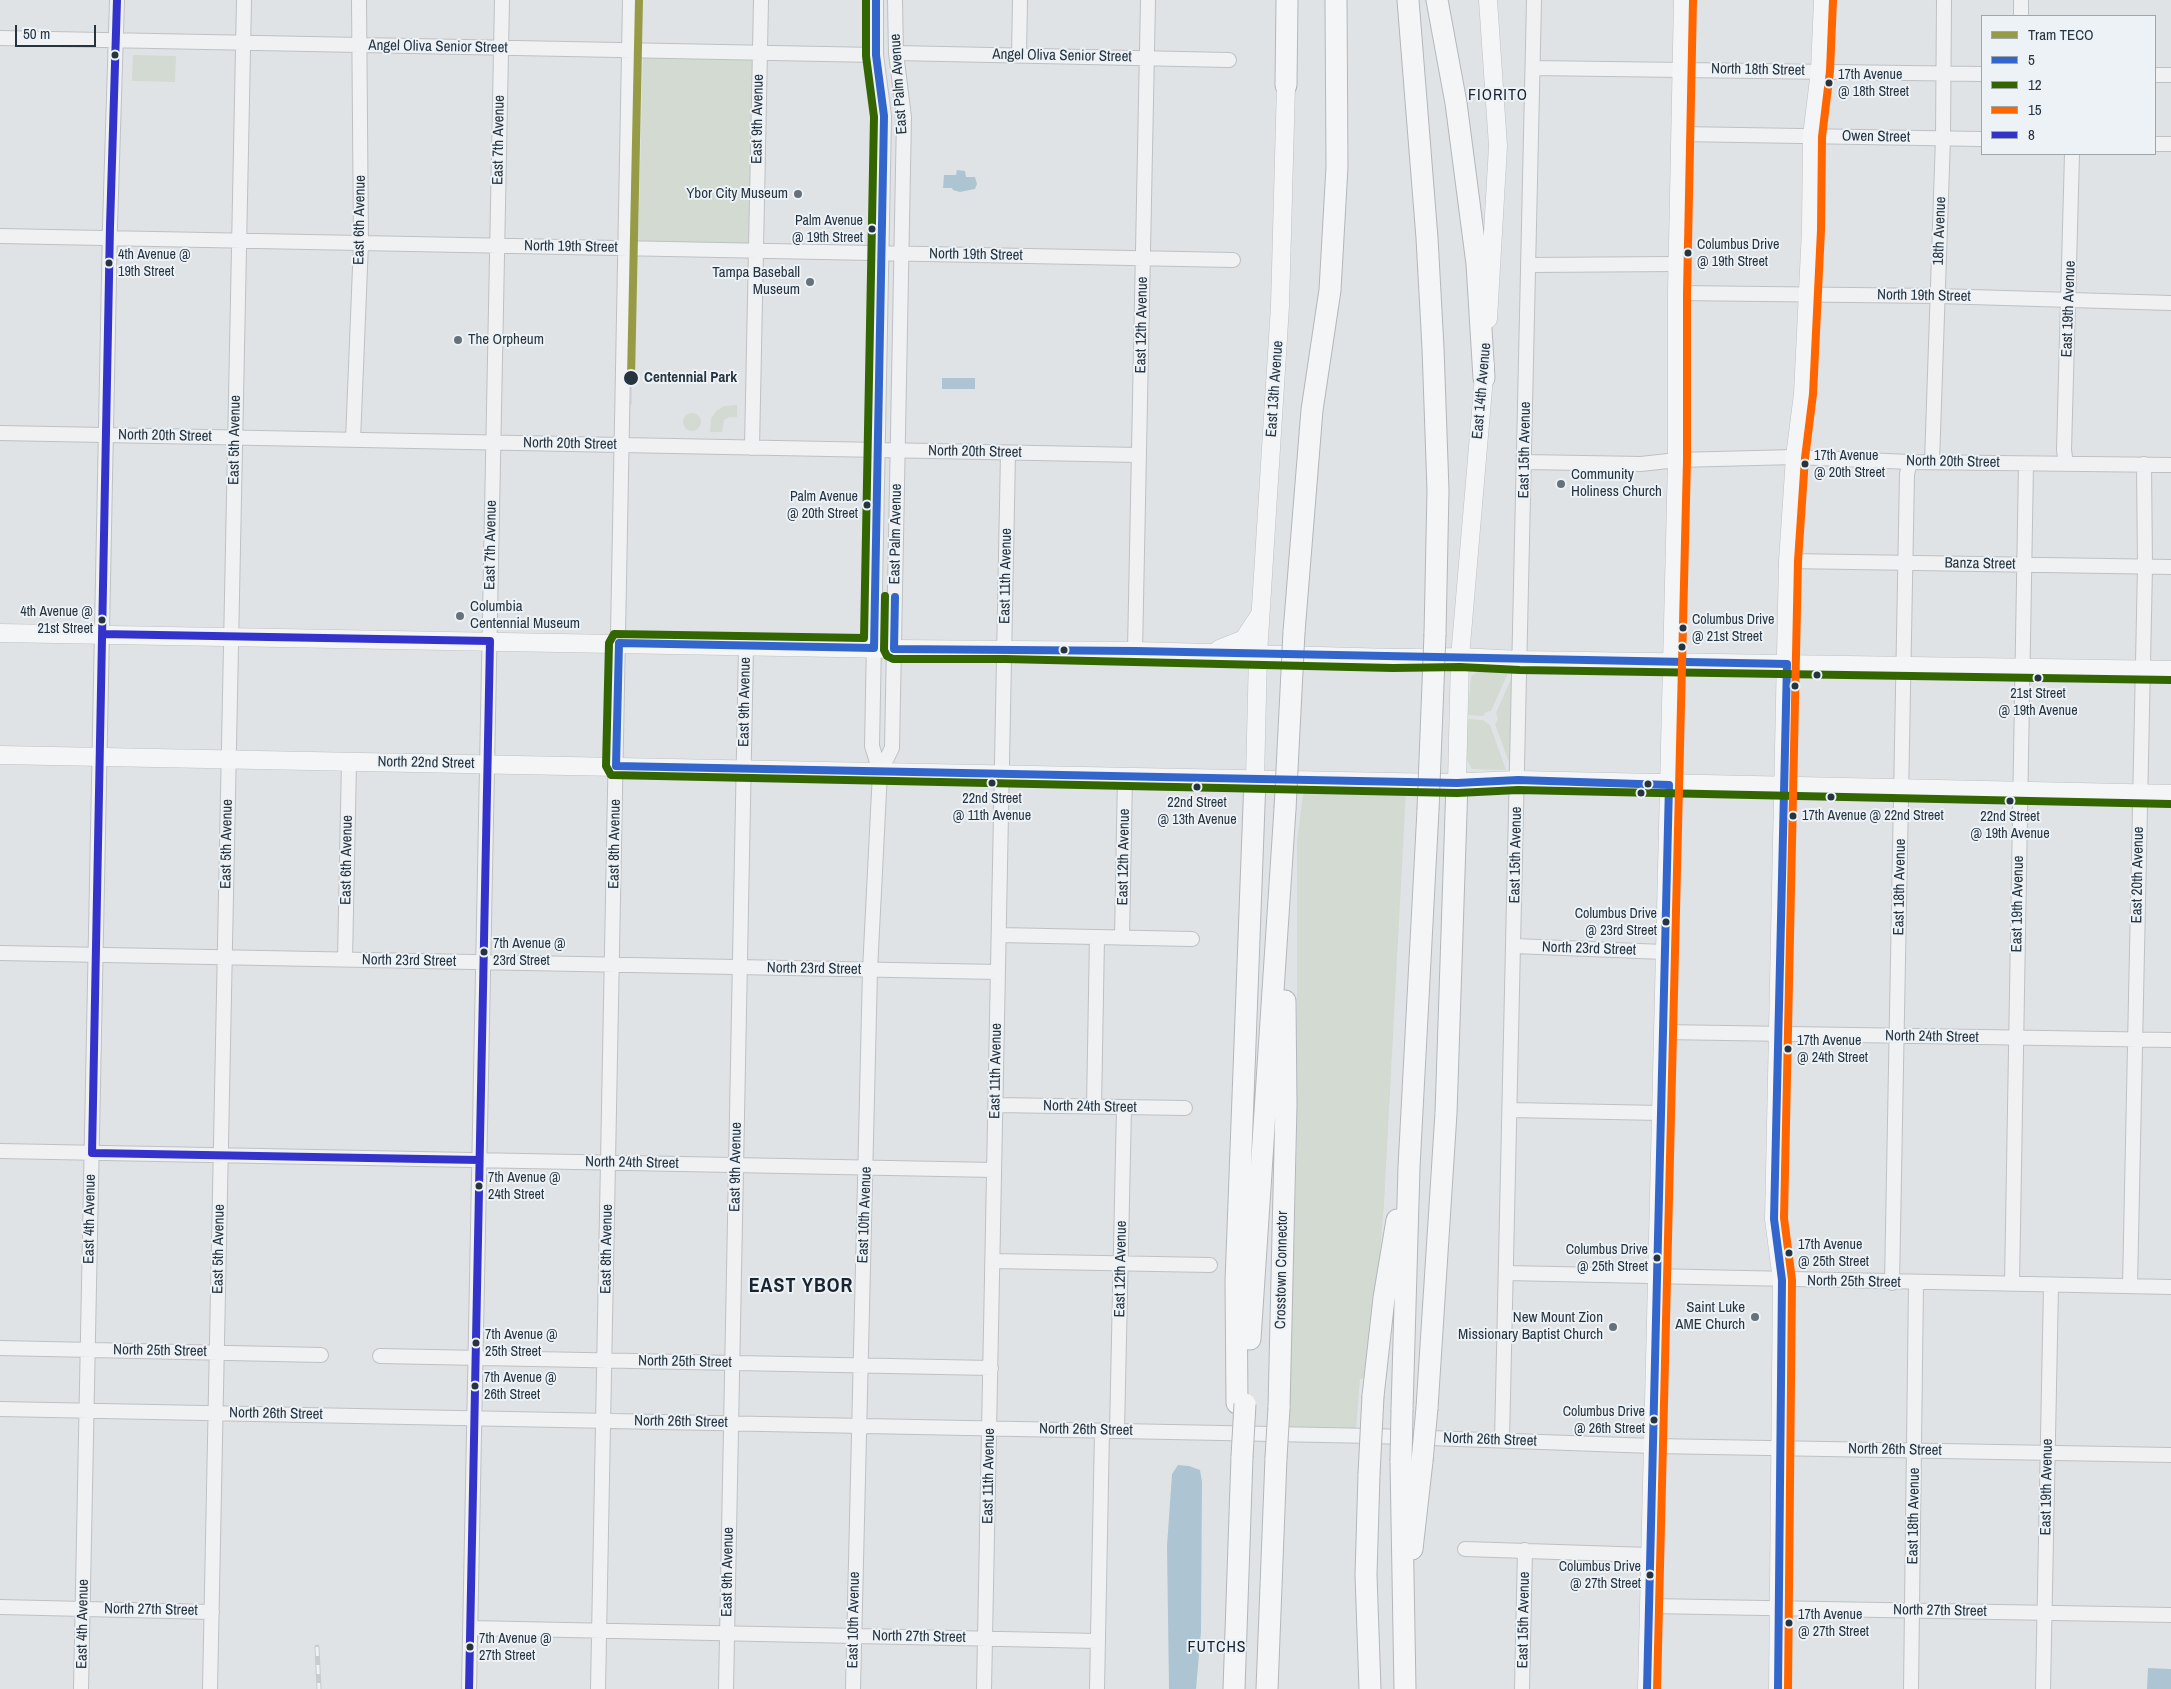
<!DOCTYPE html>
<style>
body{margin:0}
#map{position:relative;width:2171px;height:1689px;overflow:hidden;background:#e0e3e6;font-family:"Archivo Narrow",sans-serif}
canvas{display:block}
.legend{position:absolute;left:1981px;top:15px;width:175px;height:140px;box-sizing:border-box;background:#edf2f6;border:1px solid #9da6ad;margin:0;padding:6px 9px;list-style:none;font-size:15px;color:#263440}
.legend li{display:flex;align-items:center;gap:10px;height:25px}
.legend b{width:25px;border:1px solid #9da6ad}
.scale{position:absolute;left:15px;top:25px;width:81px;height:22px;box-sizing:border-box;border:2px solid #263440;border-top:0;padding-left:6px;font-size:15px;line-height:18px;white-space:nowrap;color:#263440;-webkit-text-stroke:4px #edf2f6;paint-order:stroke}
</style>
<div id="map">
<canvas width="2171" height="1689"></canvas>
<ul class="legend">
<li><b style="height:6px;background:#979b45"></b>Tram TECO</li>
<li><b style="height:6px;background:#36c"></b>5</li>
<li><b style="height:6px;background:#360"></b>12</li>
<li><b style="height:6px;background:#f60"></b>15</li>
<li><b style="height:6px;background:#33c"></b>8</li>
</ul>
<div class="scale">50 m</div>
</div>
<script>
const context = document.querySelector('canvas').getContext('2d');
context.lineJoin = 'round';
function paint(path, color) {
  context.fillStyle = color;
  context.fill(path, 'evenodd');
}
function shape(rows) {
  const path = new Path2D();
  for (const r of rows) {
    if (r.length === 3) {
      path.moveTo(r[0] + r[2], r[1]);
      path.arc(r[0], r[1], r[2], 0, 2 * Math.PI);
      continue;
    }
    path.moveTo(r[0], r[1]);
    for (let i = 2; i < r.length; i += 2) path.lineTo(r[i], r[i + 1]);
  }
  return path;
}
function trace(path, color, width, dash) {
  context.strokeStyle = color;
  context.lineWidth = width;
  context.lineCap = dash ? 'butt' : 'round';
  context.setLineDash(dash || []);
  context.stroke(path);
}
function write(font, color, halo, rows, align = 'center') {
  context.font = font + ' "Archivo Narrow",sans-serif';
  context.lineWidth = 4;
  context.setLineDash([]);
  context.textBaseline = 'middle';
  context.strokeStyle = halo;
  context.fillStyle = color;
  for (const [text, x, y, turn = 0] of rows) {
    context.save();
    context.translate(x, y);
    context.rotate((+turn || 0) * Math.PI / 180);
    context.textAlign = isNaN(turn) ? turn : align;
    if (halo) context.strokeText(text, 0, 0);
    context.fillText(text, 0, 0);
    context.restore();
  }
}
const green = shape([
 [643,54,756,56,753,249,638,246],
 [133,55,176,56,175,82,132,81],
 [737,405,737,417,729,417,724,420,722,432,710,432,711,419,716,411,724,406],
 [692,422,9],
 [1480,670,1509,671,1491,711,1486,712,1483,716,1468,715,1471,676],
 [1514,672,1511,768,1495,724,1498,719,1496,713],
 [1467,719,1483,720,1490,725,1506,770,1472,769,1465,757],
 [1304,787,1406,790,1384,1204,1379,1266,1365,1378,1360,1379,1356,1430,1289,1428,1297,1137,1297,841]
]);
const water = shape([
 [957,170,965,171,966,177,975,177,977,184,975,189,960,192,953,190,952,188,943,188,944,175,956,175],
 [942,378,975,378,975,389,942,389],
 [1178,1465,1189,1466,1200,1470,1202,1482,1201,1632,1196,1689,1169,1689,1167,1546,1172,1474],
 [2148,1668,2171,1669,2171,1689,2147,1689]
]);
const minor = shape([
 [2021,16,2021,0],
 [0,38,876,55],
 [896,53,1229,60],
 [1019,56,1020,0],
 [1533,68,1982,74],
 [2155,75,2171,75],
 [1680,134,1982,139],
 [2155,144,2171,144],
 [0,236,1233,260],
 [1529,265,1678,264],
 [1677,293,1938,296,2171,303],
 [0,433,1139,455],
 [353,440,361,243,359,0],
 [752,448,761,0],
 [1525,462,1641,464,1677,460,1795,457,1910,462,2171,465],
 [1932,462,1943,138,1944,0],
 [2066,464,2064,450,2072,154],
 [1788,561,2171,567],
 [1135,651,1148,0],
 [880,772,892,748,904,117,896,53,895,0],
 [999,935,1192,939],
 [1122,938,1125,776],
 [1514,946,1664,952],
 [0,953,998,972],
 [345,959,349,761],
 [1663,1032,2171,1040],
 [996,1105,1185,1108],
 [1094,1107,1097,937],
 [1511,1110,1661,1113],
 [0,1151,994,1170],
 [993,1261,1210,1265],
 [1507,1273,2171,1287],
 [1892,1283,1907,474,1910,462],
 [2012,1284,2026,464],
 [2130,1286,2145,567,2144,464],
 [0,1348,321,1355],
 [380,1356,991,1368],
 [0,1409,1374,1436,1653,1446,2171,1455],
 [1117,1431,1124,1107],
 [1502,1440,1534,0],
 [1465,1549,1650,1555],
 [1649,1606,2171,1615],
 [0,1607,212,1612],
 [470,1628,1098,1641],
 [81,1689,110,226,117,0],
 [210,1689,244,0],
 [469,1689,502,0],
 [598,1689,630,0],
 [726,1689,746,646],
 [853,1689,870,970,880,772,872,746,884,116,876,55,876,0],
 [984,1689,1008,453],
 [1097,1689,1102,1431],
 [1522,1689,1525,1550],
 [1911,1689,1916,1283],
 [2043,1689,2051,1286]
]);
const major = shape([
 [1488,319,1498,146,1488,0],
 [0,633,894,649,1135,651,1393,658,1460,657,1520,660,2171,670],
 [1219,649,1244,639,1259,616],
 [0,755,1444,783,1518,780,2171,794],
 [1255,779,1258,654,1280,306,1286,85,1285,73],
 [1457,783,1460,657,1485,365],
 [1647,1689,1677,460,1677,293,1683,0],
 [1778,1689,1782,1280,1774,1219,1788,561,1795,457,1803,394,1811,230,1812,136,1820,71,1823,0]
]);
const highway = shape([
 [1408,0,1427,238,1433,348,1438,490,1435,634],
 [1437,0,1456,103,1477,264,1484,378],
 [1286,85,1287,0],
 [1294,632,1312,410,1330,290,1337,167,1336,0],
 [1250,1339,1285,809],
 [1373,1396,1384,1298,1397,1220],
 [1237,1403,1236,1282,1255,779],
 [1279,1408,1286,1105,1285,1001],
 [1427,1408,1446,1113,1457,783],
 [1402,1410,1409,1167,1428,810],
 [1401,1461,1405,1689],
 [1369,1474,1366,1575,1370,1689],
 [1412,1549,1422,1461],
 [1234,1689,1242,1457],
 [1267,1689,1276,1458]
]);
const tram = shape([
 [631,404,631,378]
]);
const rail = shape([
 [317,1647,319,1689]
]);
const highwayBridge = shape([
 [1285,809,1294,632],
 [1428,810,1435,634],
 [1242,1457,1245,1404],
 [1276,1458,1279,1408],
 [1401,1461,1402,1410],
 [1422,1461,1427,1408],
 [1369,1474,1373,1396]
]);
const bus1 = shape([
 [876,0,876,55,884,116,874,648,619,643,616,766,1457,783,1518,780,1669,785,1647,1689],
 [895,597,894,649,1135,651,1787,664,1774,1219,1782,1280,1778,1689]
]);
const bus2 = shape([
 [866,0,866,56,874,117,864,638,614,634,609,643,606,766,611,775,1457,793,1518,790,2171,804],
 [885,596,884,650,887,656,893,659,1005,659,1393,668,1460,667,1520,670,2171,680]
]);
const bus3 = shape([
 [1657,1689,1687,460,1687,293,1693,0],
 [1788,1689,1792,1280,1784,1218,1798,561,1805,458,1813,394,1821,230,1822,137,1830,71,1833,0]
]);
const bus4 = shape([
 [117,0,110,226,92,1153,479,1160],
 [102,634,490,641,469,1689]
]);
const tram1 = shape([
 [631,378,639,0]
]);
const markers = [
 [115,55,4.5,"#263440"],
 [1829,83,4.5,"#263440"],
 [798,194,5,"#67717a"],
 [872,229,4.5,"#263440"],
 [1688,253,4.5,"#263440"],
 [109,263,4.5,"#263440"],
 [810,282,5,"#67717a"],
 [458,340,5,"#67717a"],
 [631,378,8,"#263440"],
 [1805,464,4.5,"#263440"],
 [1561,484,5,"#67717a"],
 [867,505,4.5,"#263440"],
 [460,616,5,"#67717a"],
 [102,620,4.5,"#263440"],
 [1683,628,4.5,"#263440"],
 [1682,647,4.5,"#263440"],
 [1064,650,4.5,"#263440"],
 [1817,675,4.5,"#263440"],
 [2038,678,4.5,"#263440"],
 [1795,686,4.5,"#263440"],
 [992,783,4.5,"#263440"],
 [1648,784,4.5,"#263440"],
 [1197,787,4.5,"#263440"],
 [1641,793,4.5,"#263440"],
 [1831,797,4.5,"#263440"],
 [2010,801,4.5,"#263440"],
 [1793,816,4.5,"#263440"],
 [1666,922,4.5,"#263440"],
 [484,952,4.5,"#263440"],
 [1788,1049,4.5,"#263440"],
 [479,1186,4.5,"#263440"],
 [1789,1253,4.5,"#263440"],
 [1657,1258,4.5,"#263440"],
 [1755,1317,5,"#67717a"],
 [1613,1327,5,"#67717a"],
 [476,1343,4.5,"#263440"],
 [475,1386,4.5,"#263440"],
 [1654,1420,4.5,"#263440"],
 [1650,1575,4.5,"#263440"],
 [1789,1623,4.5,"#263440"],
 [470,1647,4.5,"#263440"]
];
const busNames = [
 ["17th Avenue",1838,75],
 ["@ 18th Street",1838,92],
 ["Palm Avenue",863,221,"right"],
 ["@ 19th Street",863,238,"right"],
 ["Columbus Drive",1697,245],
 ["@ 19th Street",1697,262],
 ["4th Avenue @",118,255],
 ["19th Street",118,272],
 ["17th Avenue",1814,456],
 ["@ 20th Street",1814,473],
 ["Palm Avenue",858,497,"right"],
 ["@ 20th Street",858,514,"right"],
 ["4th Avenue @",93,612,"right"],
 ["21st Street",93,629,"right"],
 ["Columbus Drive",1692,620],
 ["@ 21st Street",1692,637],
 ["21st Street",2038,694,"center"],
 ["@ 19th Avenue",2038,711,"center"],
 ["22nd Street",992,799,"center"],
 ["@ 11th Avenue",992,816,"center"],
 ["22nd Street",1197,803,"center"],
 ["@ 13th Avenue",1197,820,"center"],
 ["17th Avenue @ 22nd Street",1802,816],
 ["22nd Street",2010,817,"center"],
 ["@ 19th Avenue",2010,834,"center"],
 ["Columbus Drive",1657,914,"right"],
 ["@ 23rd Street",1657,931,"right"],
 ["7th Avenue @",493,944],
 ["23rd Street",493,961],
 ["17th Avenue",1797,1041],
 ["@ 24th Street",1797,1058],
 ["7th Avenue @",488,1178],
 ["24th Street",488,1195],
 ["17th Avenue",1798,1245],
 ["@ 25th Street",1798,1262],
 ["Columbus Drive",1648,1250,"right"],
 ["@ 25th Street",1648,1267,"right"],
 ["7th Avenue @",485,1335],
 ["25th Street",485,1352],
 ["7th Avenue @",484,1378],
 ["26th Street",484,1395],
 ["Columbus Drive",1645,1412,"right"],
 ["@ 26th Street",1645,1429,"right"],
 ["Columbus Drive",1641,1567,"right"],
 ["@ 27th Street",1641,1584,"right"],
 ["17th Avenue",1798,1615],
 ["@ 27th Street",1798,1632],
 ["7th Avenue @",479,1639],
 ["27th Street",479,1656]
];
const streetNames = [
 ["Angel Oliva Senior Street",438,47,1],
 ["Angel Oliva Senior Street",1062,56,1],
 ["North 18th Street",1758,70,1],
 ["East Palm Avenue",899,84,-94],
 ["East 9th Avenue",758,119,-89],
 ["Owen Street",1876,137,1],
 ["East 7th Avenue",499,140,-89],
 ["East 6th Avenue",360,220,-89],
 ["18th Avenue",1940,231,-88],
 ["North 19th Street",571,247,1],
 ["North 19th Street",976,255,1],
 ["North 19th Street",1924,296,1],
 ["East 19th Avenue",2069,309,-88],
 ["East 12th Avenue",1142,325,-89],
 ["East 13th Avenue",1275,389,-86],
 ["East 14th Avenue",1482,391,-85],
 ["North 20th Street",165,436,1],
 ["East 5th Avenue",235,440,-89],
 ["North 20th Street",570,444,1],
 ["East 15th Avenue",1525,450,-89],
 ["North 20th Street",975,452,1],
 ["North 20th Street",1953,462,1],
 ["East Palm Avenue",896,534,-89],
 ["East 7th Avenue",491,545,-89],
 ["Banza Street",1980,564,1],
 ["East 11th Avenue",1006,576,-89],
 ["East 9th Avenue",745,702,-89],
 ["North 22nd Street",426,763,1],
 ["East 5th Avenue",227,844,-89],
 ["East 8th Avenue",615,844,-89],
 ["East 15th Avenue",1516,855,-89],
 ["East 12th Avenue",1124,857,-89],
 ["East 6th Avenue",347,860,-89],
 ["East 20th Avenue",2138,875,-89],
 ["East 18th Avenue",1900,887,-89],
 ["East 19th Avenue",2018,904,-89],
 ["North 23rd Street",1589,949,2],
 ["North 23rd Street",409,961,1],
 ["North 23rd Street",814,969,1],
 ["North 24th Street",1932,1037,1],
 ["East 11th Avenue",996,1071,-89],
 ["North 24th Street",1090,1107,1],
 ["North 24th Street",632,1163,1],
 ["East 9th Avenue",736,1167,-89],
 ["East 10th Avenue",865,1215,-88],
 ["East 4th Avenue",90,1219,-89],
 ["East 5th Avenue",219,1249,-89],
 ["East 8th Avenue",607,1249,-89],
 ["East 12th Avenue",1121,1269,-89],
 ["Crosstown Connector",1282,1270,-89],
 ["North 25th Street",1854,1282,1],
 ["North 25th Street",160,1351,1],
 ["North 25th Street",685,1362,1],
 ["North 26th Street",276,1414,1],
 ["North 26th Street",681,1422,1],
 ["North 26th Street",1086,1430,1],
 ["North 26th Street",1490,1440,2],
 ["North 26th Street",1895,1450,1],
 ["East 11th Avenue",989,1476,-89],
 ["East 19th Avenue",2047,1487,-89],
 ["East 18th Avenue",1914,1516,-89],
 ["East 9th Avenue",728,1572,-89],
 ["North 27th Street",151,1610,1],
 ["North 27th Street",1940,1611,1],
 ["East 10th Avenue",854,1620,-89],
 ["East 15th Avenue",1524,1620,-89],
 ["East 4th Avenue",83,1624,-89],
 ["North 27th Street",919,1637,1]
];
const poiNames = [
 ["Ybor City Museum",788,194],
 ["Tampa Baseball",800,273],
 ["Museum",800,290],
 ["The Orpheum",468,340,"left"],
 ["Community",1571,475,"left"],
 ["Holiness Church",1571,492,"left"],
 ["Columbia",470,607,"left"],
 ["Centennial Museum",470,624,"left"],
 ["Saint Luke",1745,1308],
 ["AME Church",1745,1325],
 ["New Mount Zion",1603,1318],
 ["Missionary Baptist Church",1603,1335]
];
const stopNames = [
 ["Centennial Park",644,378]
];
const neighbourhoodNames = [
 ["FIORITO",1498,96],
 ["FUTCHS",1217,1648]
];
const districtNames = [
 ["EAST YBOR",801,1287]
];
paint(green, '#d2dad1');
paint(water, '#adc5d2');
trace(minor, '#bec1c4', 16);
trace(major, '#bdc0c4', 19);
trace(highway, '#b3b7bb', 23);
trace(minor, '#f0f1f2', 14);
trace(major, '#f4f5f6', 18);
trace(highway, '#f4f5f6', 21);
trace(tram, '#c9cbcd', 1);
trace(rail, '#c9cbcd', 5);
trace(rail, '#edf2f6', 3, [9]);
trace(highwayBridge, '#b3b7bb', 23, []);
trace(highwayBridge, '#f4f5f6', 21);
trace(bus1, '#36c', 8);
trace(bus2, '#360', 8);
trace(bus3, '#f60', 8);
trace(bus4, '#33c', 8);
trace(tram1, '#979b45', 8);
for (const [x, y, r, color] of markers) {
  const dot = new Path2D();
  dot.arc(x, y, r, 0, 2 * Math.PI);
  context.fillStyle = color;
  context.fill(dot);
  trace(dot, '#edf2f6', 2);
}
write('14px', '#263440', '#edf2f6', busNames, 'left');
write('15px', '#263440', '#edf2f6', streetNames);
write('15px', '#263440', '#edf2f6', poiNames, 'right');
write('bold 15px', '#263440', '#edf2f6', stopNames, 'left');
context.letterSpacing = '1px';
write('16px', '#192430', '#edf2f6', neighbourhoodNames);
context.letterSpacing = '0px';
context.letterSpacing = '1px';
write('bold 20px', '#192430', '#edf2f6', districtNames);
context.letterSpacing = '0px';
</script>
